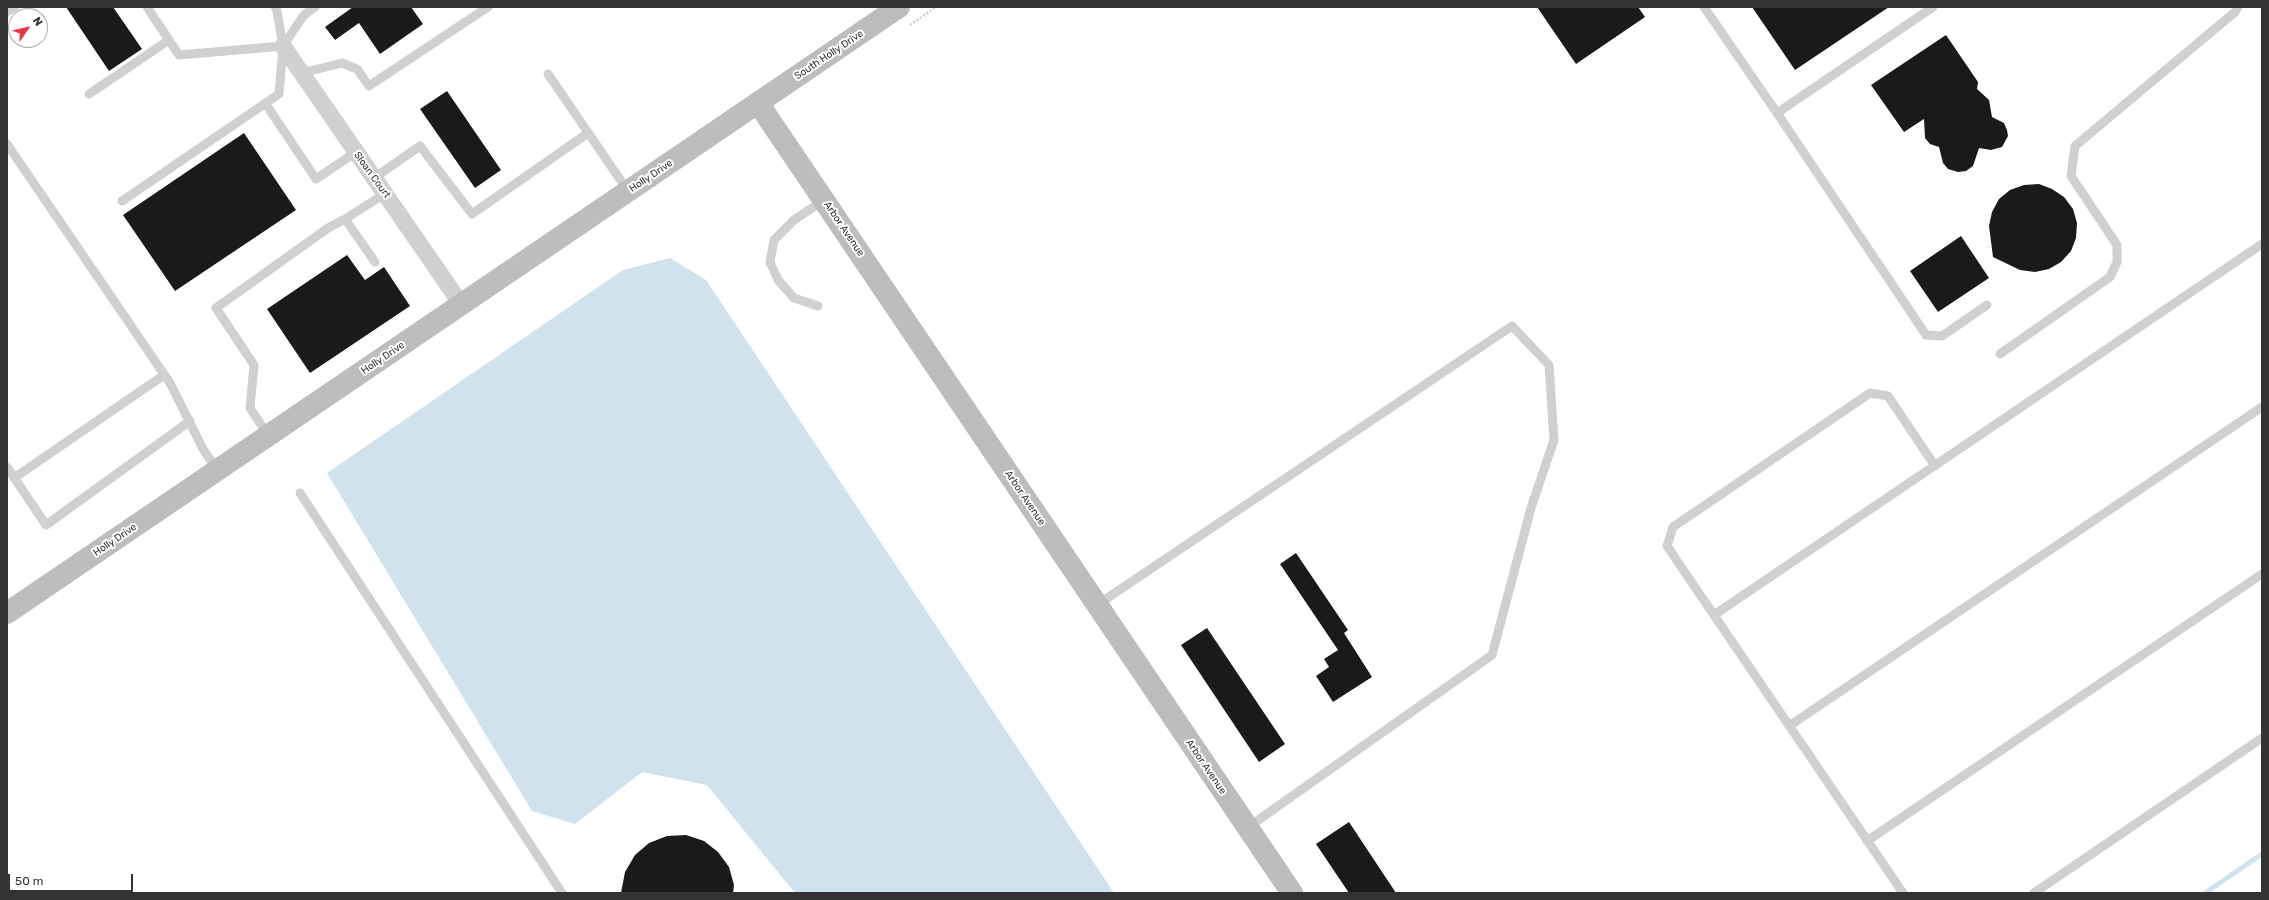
<!DOCTYPE html>
<style>
body{margin:0}
#map{position:relative;width:2269px;height:900px;overflow:hidden;background:#fff;font-family:Rubik,sans-serif}
canvas{display:block}
.frame{position:absolute;inset:0;border:8px solid #333;pointer-events:none}
.north{position:absolute;left:8px;top:8px;width:40px;height:40px;box-sizing:border-box;background:#fff;border:1px solid #adadad;border-radius:50%;rotate:56deg;font-size:11px;font-weight:700;line-height:16px;text-align:center;color:#333}
.north::after{content:'';display:block;margin:auto;width:14px;height:18px;background:#e63946;clip-path:polygon(50% 0,100% 100%,50% 72%,0 100%)}
.scale{position:absolute;left:8px;top:874px;width:125px;height:18px;box-sizing:border-box;border:2px solid #333;border-top:0;padding-left:5px;font-size:12px;line-height:14px;white-space:nowrap;color:#333;-webkit-text-stroke:3px #fff;paint-order:stroke}
</style>
<div id="map">
<canvas width="2269" height="900"></canvas>
<div class="frame"></div>
<div class="north">N</div>
<div class="scale">50 m</div>
</div>
<script>
const context = document.querySelector('canvas').getContext('2d');
context.lineJoin = 'round';
function paint(path, color) {
  context.fillStyle = color;
  context.fill(path, 'evenodd');
}
function shape(rows) {
  const path = new Path2D();
  for (const r of rows) {
    path.moveTo(r[0], r[1]);
    for (let i = 2; i < r.length; i += 2) path.lineTo(r[i], r[i + 1]);
  }
  return path;
}
function trace(path, color, width, dash) {
  context.strokeStyle = color;
  context.lineWidth = width;
  context.lineCap = dash ? 'butt' : 'round';
  context.setLineDash(dash || []);
  context.stroke(path);
}
function write(font, color, halo, rows, align = 'center') {
  context.font = font + ' Rubik,sans-serif';
  context.lineWidth = 4;
  context.setLineDash([]);
  context.textBaseline = 'middle';
  context.strokeStyle = halo;
  context.fillStyle = color;
  for (const [text, x, y, turn = 0] of rows) {
    context.save();
    context.translate(x, y);
    context.rotate((+turn || 0) * Math.PI / 180);
    context.textAlign = isNaN(turn) ? turn : align;
    if (halo) context.strokeText(text, 0, 0);
    context.fillText(text, 0, 0);
    context.restore();
  }
}
const water = shape([
 [670,258,706,280,1114,893,795,893,707,785,642,772,575,824,532,811,327,473,623,270]
]);
const stream = shape([
 [2205,893,2262,854]
]);
const building = shape([
 [66,7,113,7,142,49,109,71],
 [353,7,411,7,423,24,380,54,359,23,335,40,325,27],
 [1537,7,1638,7,1645,17,1576,64],
 [1752,7,1889,7,1795,70],
 [1946,35,1978,82,1977,89,1989,100,1992,117,2004,123,2007,130,2008,136,2002,147,1991,150,1979,148,1973,166,1966,171,1958,172,1948,169,1943,163,1939,147,1930,144,1925,138,1924,119,1904,132,1871,85],
 [447,91,501,170,475,188,420,109],
 [244,133,296,210,175,291,123,215],
 [2039,184,2052,189,2064,197,2073,209,2077,223,2076,238,2071,251,2061,262,2049,269,2035,272,2020,270,1993,257,1989,226,1992,212,1999,199,2010,190,2024,185],
 [1961,236,1989,278,1938,312,1910,271],
 [347,255,365,280,384,267,410,306,310,373,267,309],
 [1296,553,1348,630,1344,633,1372,677,1333,702,1316,676,1329,667,1324,659,1338,650,1280,564],
 [1207,628,1285,744,1259,762,1181,645],
 [1349,822,1396,893,1349,893,1316,844],
 [686,835,704,841,718,852,729,867,734,885,733,893,621,893,625,872,635,855,649,843,667,836]
]);
const path = shape([
 [910,25,936,7]
]);
const lane = shape([
 [147,7,179,55,283,46,304,15,315,7],
 [1704,7,1777,113,1933,7],
 [7,12,15,7],
 [302,73,342,63,357,69,369,86,488,7],
 [548,74,628,191],
 [89,94,169,40],
 [265,103,316,179,356,152],
 [1777,113,1926,335,1942,336,1987,305],
 [7,144,170,383,203,449,217,470],
 [374,178,420,146,472,214,588,133],
 [122,201,279,94,283,46,277,11,275,7],
 [375,262,345,219,386,193],
 [818,306,794,298,778,280,770,262,774,240,794,220,824,200],
 [2000,354,2110,277,2117,262,2117,245,2071,176,2075,146,2235,12,2238,7],
 [268,435,250,408,254,365,216,308,328,228,345,219],
 [7,467,46,525,190,421],
 [14,478,164,375],
 [300,493,562,893],
 [1097,605,1512,326,1549,365,1554,440,1531,508,1492,655,1247,828],
 [1714,615,2262,244],
 [1789,726,2262,407],
 [1867,841,2262,574],
 [1903,893,1667,546,1673,527,1870,393,1888,396,1935,466],
 [2034,893,2262,738]
]);
const street = shape([
 [283,46,461,304]
]);
const secondary = shape([
 [758,103,1292,893],
 [7,613,899,7]
]);
const streetNames = [
 ["South Holly Drive",829,55,-34],
 ["Sloan Court",372,175,54],
 ["Holly Drive",651,176,-34],
 ["Arbor Avenue",844,229,56],
 ["Holly Drive",383,358,-34],
 ["Arbor Avenue",1025,498,56],
 ["Holly Drive",115,540,-34],
 ["Arbor Avenue",1206,767,56]
];
paint(water, '#cfe2ee');
trace(stream, '#cfe2ee', 5);
paint(building, '#1a1a1a');
trace(path, '#cdcdcd', 2.5, [2, 2]);
trace(lane, '#d0d0d0', 9);
trace(street, '#d0d0d0', 17);
trace(secondary, '#bdbdbd', 22);
write('10px', '#333', '#fff', streetNames);
</script>
